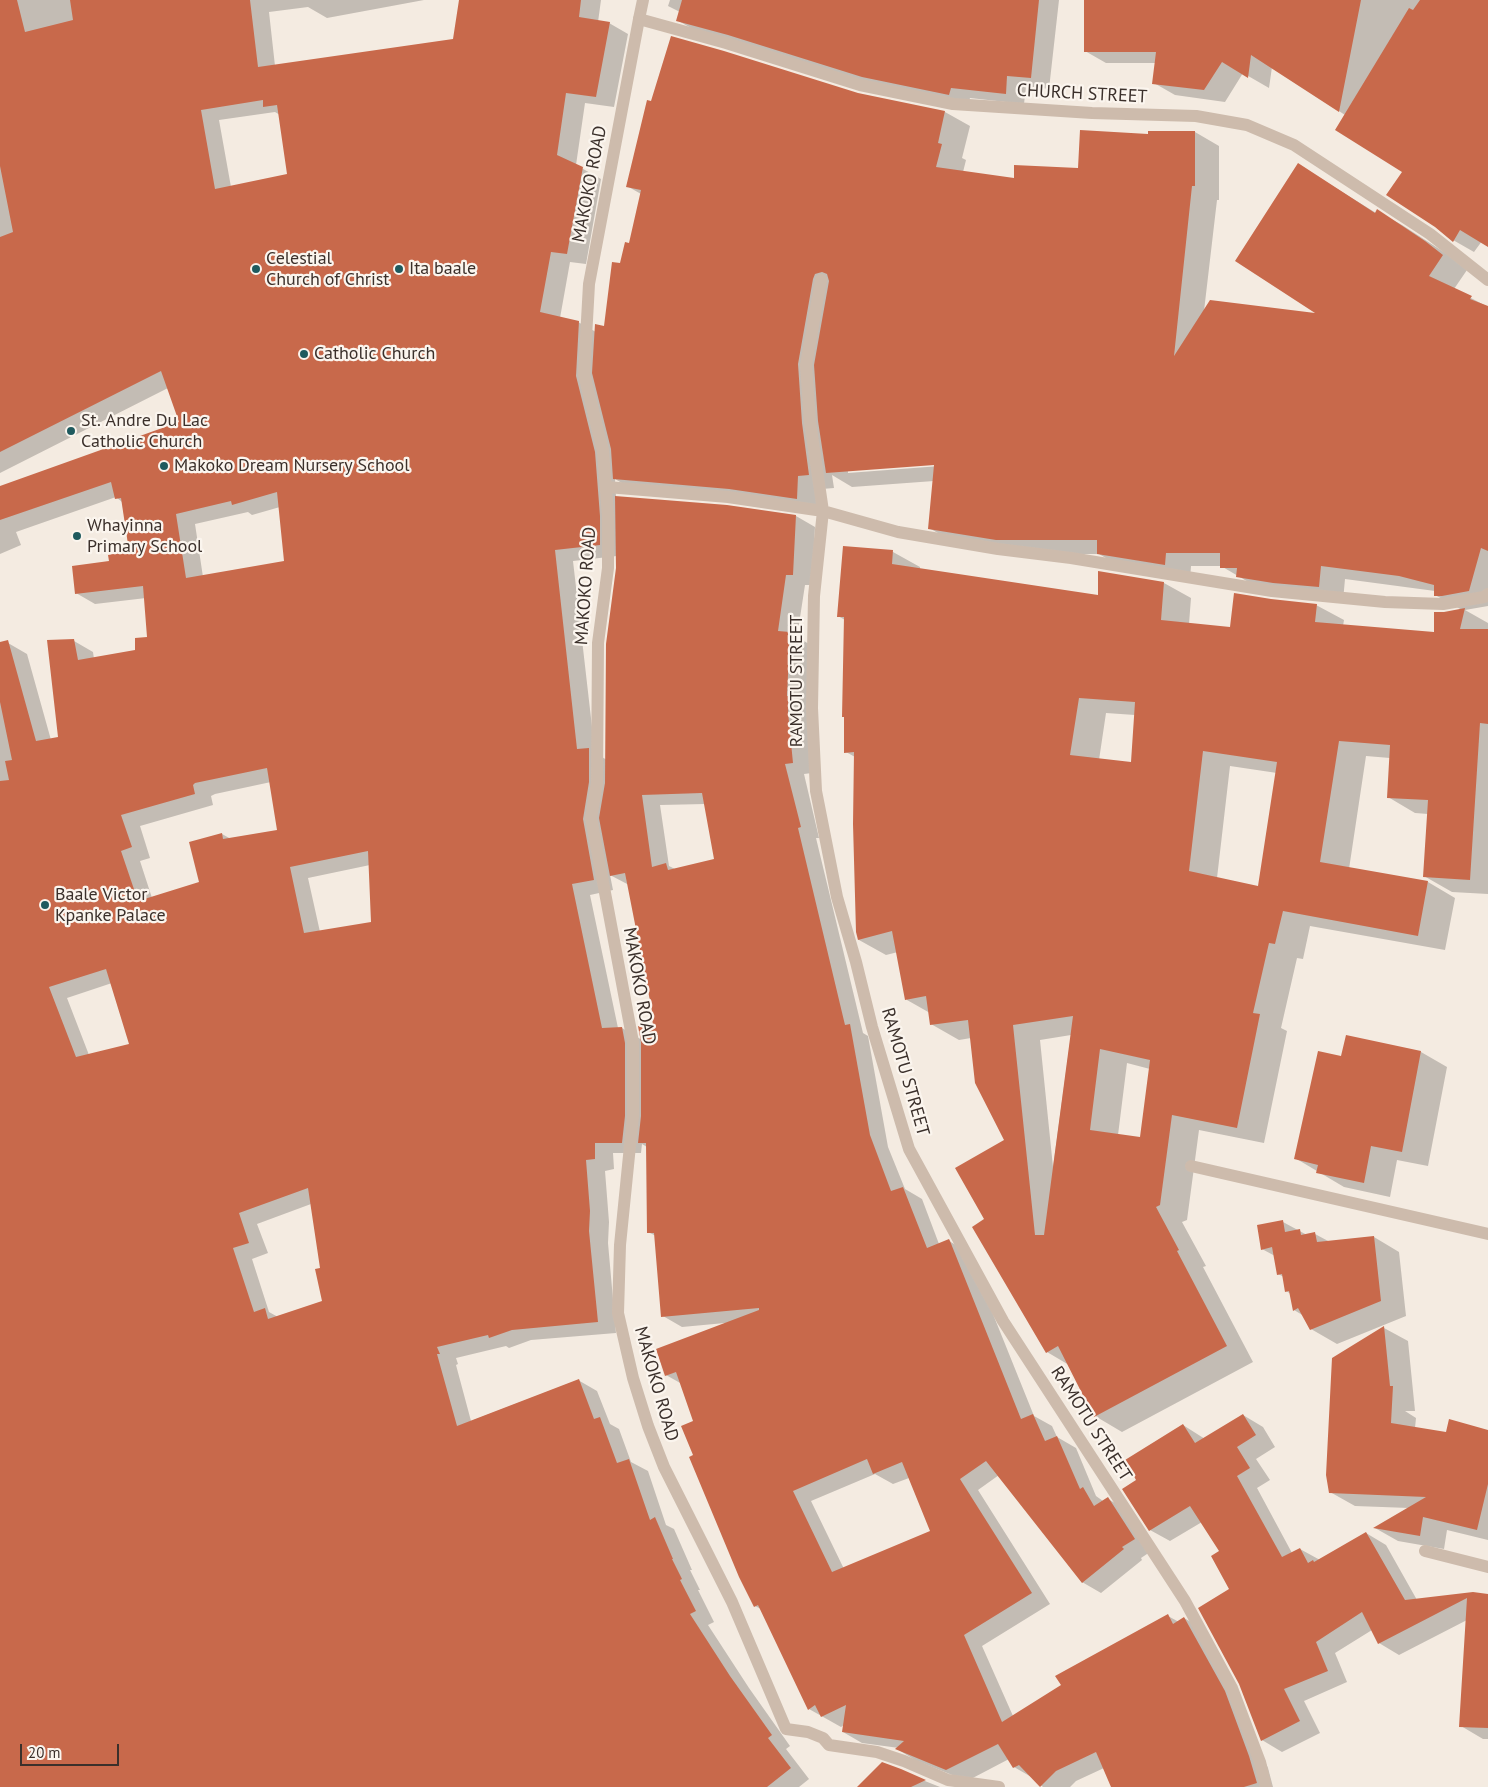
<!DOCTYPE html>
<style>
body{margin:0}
#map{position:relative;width:1488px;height:1787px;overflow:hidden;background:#f4ebe1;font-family:"PT Sans",sans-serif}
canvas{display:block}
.scale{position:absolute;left:20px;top:1744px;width:99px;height:22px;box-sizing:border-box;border:2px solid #3b302b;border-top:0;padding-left:6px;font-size:15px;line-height:18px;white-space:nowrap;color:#3b302b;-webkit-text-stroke:4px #fbf5ee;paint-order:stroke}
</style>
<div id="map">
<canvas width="1488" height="1787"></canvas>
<div class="scale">20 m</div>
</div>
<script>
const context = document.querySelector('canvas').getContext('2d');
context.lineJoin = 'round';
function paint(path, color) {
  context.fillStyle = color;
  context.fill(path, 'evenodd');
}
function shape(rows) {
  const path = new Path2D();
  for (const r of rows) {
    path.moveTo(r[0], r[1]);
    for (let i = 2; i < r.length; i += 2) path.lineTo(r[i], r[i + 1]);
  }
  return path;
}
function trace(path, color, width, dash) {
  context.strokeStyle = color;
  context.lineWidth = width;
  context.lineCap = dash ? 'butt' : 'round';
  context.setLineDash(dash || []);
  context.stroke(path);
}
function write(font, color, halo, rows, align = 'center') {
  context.font = font + ' "PT Sans",sans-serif';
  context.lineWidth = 4.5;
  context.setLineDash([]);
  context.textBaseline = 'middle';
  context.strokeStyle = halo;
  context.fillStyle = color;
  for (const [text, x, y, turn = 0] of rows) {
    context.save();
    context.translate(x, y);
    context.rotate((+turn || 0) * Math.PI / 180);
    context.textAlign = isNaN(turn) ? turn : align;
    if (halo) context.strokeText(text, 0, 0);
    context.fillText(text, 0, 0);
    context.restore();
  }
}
const shadow = shape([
 [0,0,424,0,327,18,308,7,269,12,275,66,454,40,460,0,601,0,598,22,609,23,628,34,614,107,585,103,576,165,601,179,586,264,570,262,560,318,578,322,596,332,605,328,621,265,630,244,641,194,627,186,857,94,945,112,970,126,962,158,966,160,963,172,1015,179,1079,169,1149,135,1195,132,1219,146,1219,200,1217,200,1204,311,1320,314,1299,165,1376,213,1377,211,1402,225,1450,256,1467,270,1454,289,1488,307,1488,606,1465,610,1488,623,1488,894,1452,892,1424,876,1428,814,1415,813,1388,797,1390,758,1366,756,1349,869,1428,882,1455,898,1445,950,1310,926,1303,959,1297,958,1281,1028,1287,1031,1264,1143,1199,1130,1187,1220,1182,1222,1206,1266,1203,1267,1253,1362,1122,1432,1095,1416,1069,1365,1047,1352,985,1220,1005,1141,971,1038,959,1040,931,1024,930,1013,907,1000,898,952,886,955,859,940,855,757,846,752,845,620,838,616,844,547,893,552,920,567,920,569,1100,596,1164,583,1191,598,1189,624,1232,629,1271,600,1316,605,1344,620,1343,626,1435,633,1462,610,1435,595,1435,591,1345,579,1343,601,1262,590,1221,566,1191,566,1190,579,1123,568,1099,554,1021,554,954,542,929,528,934,481,852,487,832,475,834,488,822,489,821,512,639,493,615,479,616,497,796,516,815,527,812,585,805,585,797,637,809,644,812,773,804,774,819,838,816,838,863,1033,868,1036,888,1147,905,1189,922,1199,939,1244,949,1241,968,1252,1034,1416,1052,1426,1057,1437,1076,1448,1096,1496,1103,1501,1108,1499,1127,1510,1153,1550,1141,1558,1142,1560,1101,1593,1082,1582,999,1475,978,1490,1050,1604,982,1646,1013,1716,1062,1686,1168,1616,1179,1622,1184,1618,1203,1629,1268,1768,1273,1787,1112,1787,1104,1768,1076,1781,1070,1787,1043,1787,1033,1778,1014,1767,1009,1759,967,1781,915,1760,897,1749,899,1748,862,1743,843,1732,844,1725,841,1727,809,1709,761,1609,755,1606,695,1456,694,1422,682,1384,666,1375,725,1323,682,1327,663,1316,656,1236,648,1232,647,1147,642,1144,641,1153,613,1153,614,1169,605,1171,609,1222,608,1243,616,1333,531,1340,509,1348,506,1346,456,1358,458,1364,456,1365,471,1421,578,1380,597,1391,610,1424,619,1429,631,1462,648,1471,666,1525,674,1529,692,1570,690,1570,700,1590,698,1590,714,1622,708,1625,749,1688,790,1746,786,1749,809,1779,799,1787,0,1787,0,643,8,643,27,654,51,740,59,738,74,641,93,652,94,659,136,651,149,638,146,598,95,604,76,593,110,562,130,552,122,502,116,497,16,532,21,545,0,554,0,487,181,423,168,388,0,473],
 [275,112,280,115,288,175,231,187,219,120],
 [940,463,940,466,848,473,848,470],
 [280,507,285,562,203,577,195,524,248,512,252,515],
 [617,556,617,568,607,760,595,753,573,561],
 [1106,713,1135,715,1132,764,1099,760],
 [1230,766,1277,773,1259,887,1217,878],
 [271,782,278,832,231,839,222,834,201,883,152,898,140,861,150,858,140,826,213,805,211,796,215,794],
 [705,804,716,860,675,869,669,866,660,805],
 [370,865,372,923,320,932,308,878],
 [610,875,629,885,655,1026,642,1040,622,1028,618,1028,590,895,613,890],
 [112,983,131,1045,89,1055,67,998],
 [1071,1035,1053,1167,1040,1040],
 [1127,1063,1150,1069,1141,1138,1118,1135],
 [311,1204,321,1269,324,1302,278,1317,269,1312,252,1259,268,1253,257,1224],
 [875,1474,893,1484,909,1478,932,1532,844,1569,811,1501],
 [670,0,1059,0,1049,89,1026,86,1024,104,970,98,968,105,882,87,696,31,677,20,680,12,668,6],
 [1085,0,1488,0,1488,245,1482,241,1474,252,1453,240,1435,226,1404,171,1345,115,1272,67,1269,88,1243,73,1225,102,1175,95,1154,83,1156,63,1106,63,1085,51],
 [1347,1037,1421,1052,1447,1067,1428,1166,1397,1160,1390,1197,1344,1187,1295,1158,1342,1057],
 [1283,1222,1307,1235,1315,1234,1330,1242,1374,1237,1399,1252,1406,1316,1337,1344,1311,1329,1304,1316,1294,1310,1291,1294,1286,1291,1284,1277,1278,1274,1275,1256,1262,1249],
 [1384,1328,1408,1341,1415,1411,1405,1411,1416,1418,1415,1428,1447,1433,1488,1432,1488,1540,1447,1530,1444,1549,1398,1541,1375,1528,1409,1508,1355,1506,1330,1492],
 [1243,1415,1263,1427,1275,1447,1256,1459,1270,1480,1257,1488,1292,1553,1300,1549,1320,1560,1366,1533,1386,1545,1417,1600,1473,1594,1488,1603,1488,1739,1483,1739,1461,1726,1467,1620,1399,1655,1379,1643,1372,1630,1335,1653,1347,1682,1304,1701,1320,1733,1282,1752,1262,1740,1231,1590,1221,1551,1202,1522,1170,1541,1150,1530,1138,1480,1183,1425,1205,1439],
 [882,1764,940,1787,859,1787]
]);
const building = shape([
 [0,0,17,0,25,32,73,20,70,0,250,0,258,67,453,39,459,0,581,0,579,17,610,22,596,97,566,93,557,155,583,167,567,254,551,252,540,312,579,321,576,376,595,452,600,516,600,545,555,550,577,749,589,748,589,782,583,819,594,880,572,884,602,1028,622,1027,625,1043,625,1116,622,1143,595,1143,595,1159,586,1160,590,1211,589,1231,598,1322,512,1330,489,1338,488,1335,437,1347,440,1354,437,1354,457,1426,579,1379,594,1419,600,1417,617,1463,629,1459,650,1520,655,1517,673,1559,672,1559,682,1579,680,1580,696,1611,690,1614,730,1676,772,1735,768,1738,791,1768,767,1787,0,1787,0,781,9,780,5,761,12,760,0,702,0,642,8,640,36,741,58,737,47,640,74,639,78,660,135,650,135,638,147,637,143,586,75,594,72,566,109,561,108,555,129,551,121,498,115,499,111,482,0,520,0,486,179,422,161,371,0,452,0,237,13,232,0,166],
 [263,100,263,107,277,105,287,174,215,189,201,110],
 [277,492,284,561,186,578,176,514,231,501,232,505],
 [267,768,277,830,223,839,222,833,189,842,199,882,138,901,121,851,132,847,121,815,195,794,193,785,195,783],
 [368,851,371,922,304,933,290,867],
 [106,969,129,1044,76,1057,49,987],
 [308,1188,320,1268,315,1269,322,1301,268,1319,265,1308,254,1312,233,1248,249,1243,239,1213],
 [682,0,1039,0,1031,78,1007,76,1006,94,951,88,949,95,862,77,728,35,676,21],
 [1084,0,1361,0,1339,112,1251,55,1248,78,1222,62,1204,90,1152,84,1156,52,1084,52],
 [1420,0,1488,0,1488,247,1460,230,1453,242,1435,227,1386,195,1402,172,1335,130,1409,8,1413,10],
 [671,36,724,51,858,93,945,111,938,143,942,144,936,167,1014,178,1014,165,1078,168,1080,130,1148,134,1148,131,1195,131,1195,186,1192,186,1174,356,1210,300,1315,313,1235,261,1298,163,1375,213,1377,209,1425,241,1443,255,1429,276,1472,296,1470,299,1488,306,1488,551,1481,548,1469,591,1442,596,1434,596,1434,585,1399,576,1321,566,1319,587,1273,583,1236,577,1237,568,1220,568,1220,553,1166,553,1165,565,1097,554,1097,540,996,540,928,529,934,465,826,473,818,421,814,365,829,281,827,274,822,272,815,274,813,279,798,364,802,423,809,475,798,476,797,499,729,489,613,479,611,449,592,373,595,324,604,326,612,262,620,263,625,242,629,243,641,190,626,187,647,100,651,101],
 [615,496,727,505,796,515,793,575,786,575,778,631,790,632,787,696,789,696,788,712,793,763,785,764,801,827,798,828,845,1025,850,1024,870,1135,891,1191,903,1187,927,1248,949,1239,950,1241,1021,1419,1033,1414,1045,1441,1057,1436,1080,1489,1083,1487,1094,1506,1108,1497,1135,1539,1122,1547,1124,1549,1082,1583,986,1461,960,1479,1032,1593,964,1635,1002,1722,1061,1685,1055,1676,1168,1614,1173,1624,1184,1617,1225,1691,1249,1756,1257,1783,1244,1787,1111,1787,1096,1752,1056,1771,1040,1787,1019,1765,1013,1768,998,1744,946,1770,895,1749,904,1741,842,1732,846,1705,821,1717,815,1705,808,1710,758,1605,754,1607,739,1577,689,1457,693,1455,681,1426,693,1421,676,1372,665,1376,656,1349,759,1310,759,1308,661,1317,654,1233,647,1233,646,1143,638,1143,641,1116,641,1042,638,1026,653,1025,651,1011,652,1011,625,873,610,876,599,818,605,783,606,644,616,568],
 [702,793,714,859,668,870,666,863,652,867,642,795],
 [867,1459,873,1474,902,1462,930,1531,832,1572,793,1491],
 [843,546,893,550,892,564,1098,595,1098,571,1164,582,1161,620,1230,627,1234,593,1271,599,1317,604,1315,622,1434,632,1434,612,1444,612,1465,608,1460,629,1488,629,1488,724,1480,723,1470,880,1423,877,1428,800,1387,798,1390,745,1339,741,1320,862,1428,881,1418,936,1283,911,1275,944,1269,943,1253,1013,1260,1014,1237,1128,1172,1115,1160,1205,1156,1207,1179,1250,1177,1251,1227,1346,1094,1417,1058,1346,1046,1353,972,1227,984,1219,955,1168,1004,1140,975,1083,968,1020,930,1025,926,996,905,1000,892,931,858,940,856,932,853,824,854,752,844,753,844,717,842,717,844,617,837,617],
 [1079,698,1135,702,1131,762,1070,755],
 [1203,751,1277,762,1258,886,1189,871],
 [1073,1016,1044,1235,1035,1235,1013,1025],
 [1100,1049,1150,1060,1140,1137,1090,1130],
 [1346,1035,1421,1051,1402,1152,1371,1146,1364,1183,1316,1173,1318,1165,1294,1159,1318,1051,1341,1056],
 [1283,1220,1285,1232,1300,1229,1301,1235,1315,1232,1317,1242,1374,1236,1381,1301,1310,1330,1298,1308,1293,1311,1289,1291,1285,1292,1282,1274,1277,1275,1272,1247,1261,1250,1257,1225],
 [1384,1326,1390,1386,1393,1386,1391,1423,1446,1432,1449,1419,1488,1430,1488,1484,1477,1530,1423,1517,1420,1536,1373,1528,1426,1497,1329,1493,1326,1475,1332,1358],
 [1243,1414,1256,1435,1237,1447,1250,1468,1237,1476,1282,1557,1300,1548,1308,1563,1313,1560,1314,1562,1366,1532,1405,1600,1473,1592,1488,1594,1488,1728,1459,1727,1467,1598,1378,1644,1362,1612,1316,1642,1328,1671,1284,1689,1300,1721,1261,1741,1239,1684,1198,1608,1229,1589,1211,1556,1219,1551,1190,1506,1149,1531,1122,1489,1136,1480,1125,1460,1183,1424,1195,1443],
 [882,1762,901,1769,926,1780,911,1787,857,1787]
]);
const minor = shape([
 [639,19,589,284,584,374,603,451,608,516,608,568,598,643,597,783,591,818,633,1042,633,1116,620,1245,618,1313,633,1378,648,1426,664,1467,732,1602,786,1729,808,1732,823,1738,829,1745,877,1752,904,1761,948,1780,999,1787],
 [821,280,806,365,810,422,823,511,814,596,812,708,816,791,837,897,856,962,872,1027,909,1149,1003,1321,1185,1601,1232,1688,1260,1762,1266,1787],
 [607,487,728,497,823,511,898,532,998,549,1071,558,1272,591,1385,602,1443,604,1484,597,1488,594],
 [1191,1166,1488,1234],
 [1425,1551,1488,1567]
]);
const tertiary = shape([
 [643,0,639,19,726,43,860,85,953,104,1092,113,1196,116,1247,125,1294,145,1430,234,1488,280]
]);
const markers = [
 [256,269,5,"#1f5a5e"],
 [399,269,5,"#1f5a5e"],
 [304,354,5,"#1f5a5e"],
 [71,431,5,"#1f5a5e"],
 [164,466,5,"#1f5a5e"],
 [77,536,5,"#1f5a5e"],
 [45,905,5,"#1f5a5e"]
];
const streetNames = [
 ["CHURCH STREET",1082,94,3],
 ["MAKOKO ROAD",590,184,-79],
 ["MAKOKO ROAD",586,586,-86],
 ["RAMOTU STREET",797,681,-90],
 ["MAKOKO ROAD",639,986,80],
 ["RAMOTU STREET",905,1072,74],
 ["MAKOKO ROAD",656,1384,74],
 ["RAMOTU STREET",1091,1424,57]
];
const poiNames = [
 ["Celestial",266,259],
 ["Church of Christ",266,280],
 ["Ita baale",409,269],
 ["Catholic Church",314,354],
 ["St. Andre Du Lac",81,421],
 ["Catholic Church",81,442],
 ["Makoko Dream Nursery School",174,466],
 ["Whayinna",87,526],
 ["Primary School",87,547],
 ["Baale Victor",55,895],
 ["Kpanke Palace",55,916]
];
paint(shadow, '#0003');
paint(building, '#c8694b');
trace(minor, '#cdbbac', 12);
trace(tertiary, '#cdbbac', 12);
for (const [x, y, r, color] of markers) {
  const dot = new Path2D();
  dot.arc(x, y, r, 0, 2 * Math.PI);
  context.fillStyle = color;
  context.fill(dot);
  trace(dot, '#fbf5ee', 2);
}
write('18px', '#3b302b', '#fbf5ee', streetNames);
write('18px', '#3b302b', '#fbf5ee', poiNames, 'left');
</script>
